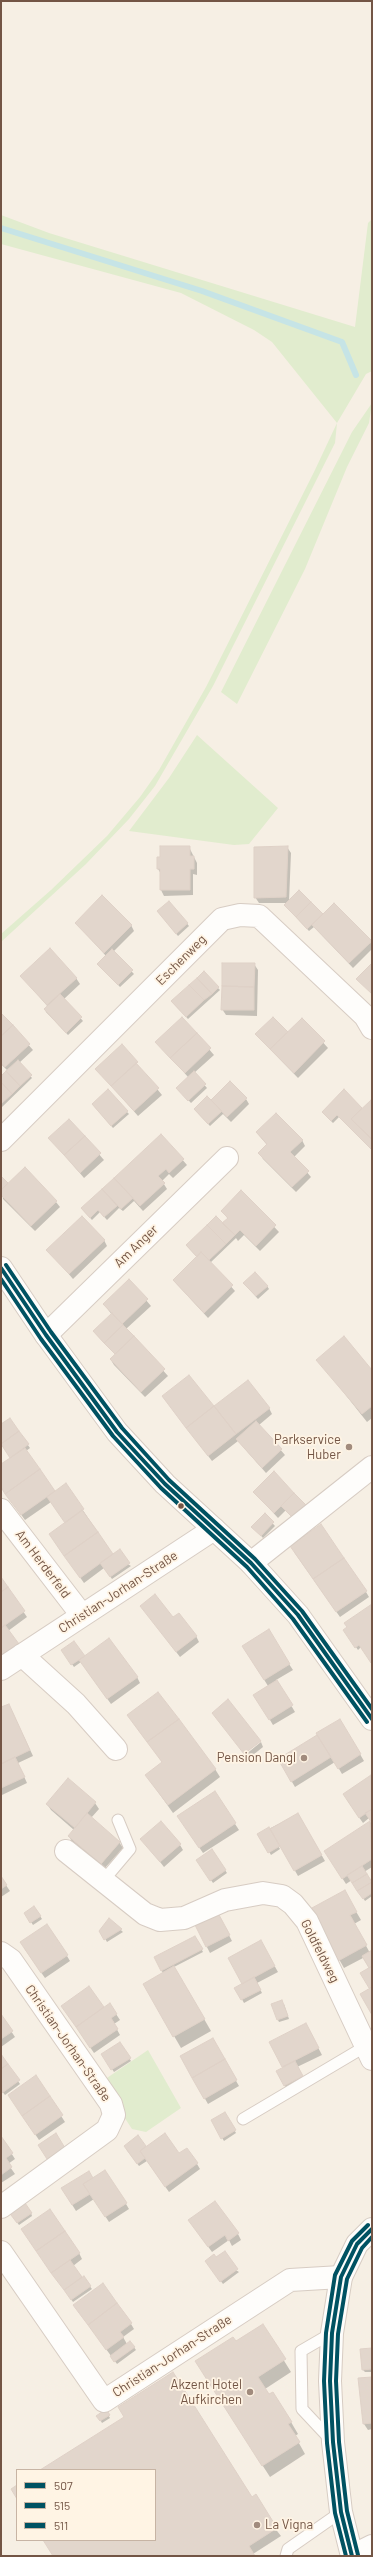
<!DOCTYPE html>
<meta charset="utf-8">
<style>
body{margin:0}
#map{position:relative;width:373px;height:2557px;overflow:hidden;background:#f6efe4;font-family:Barlow,sans-serif}
canvas{display:block}
.frame{position:absolute;inset:0;border:2px solid #735545;pointer-events:none}
.legend{position:absolute;left:16px;top:2469px;width:140px;height:72px;box-sizing:border-box;background:#fff4e4;border:1px solid #c7b4a4;margin:0;padding:5px 7px;list-style:none;font-size:12px;color:#735545}
.legend li{display:flex;align-items:center;gap:8px;height:20px}
.legend b{width:20px;border:1px solid #c7b4a4}
</style>
<div id="map">
<canvas width="373" height="2557"></canvas>
<div class="frame"></div>
<ul class="legend">
<li><b style="height:5px;background:#005262"></b>507</li>
<li><b style="height:5px;background:#005262"></b>515</li>
<li><b style="height:5px;background:#005262"></b>511</li>
</ul>
</div>
<script>
const context = document.querySelector('canvas').getContext('2d');
context.lineJoin = 'round';
function paint(path, color) {
  context.fillStyle = color;
  context.fill(path, 'evenodd');
}
function shape(rows) {
  const path = new Path2D();
  for (const r of rows) {
    path.moveTo(r[0], r[1]);
    for (let i = 2; i < r.length; i += 2) path.lineTo(r[i], r[i + 1]);
  }
  return path;
}
function trace(path, color, width, dash) {
  context.strokeStyle = color;
  context.lineWidth = width;
  context.lineCap = dash ? 'butt' : 'round';
  context.setLineDash(dash || []);
  context.stroke(path);
}
function write(font, color, halo, rows, align = 'center') {
  context.font = font + ' Barlow,sans-serif';
  context.lineWidth = 3.5;
  context.setLineDash([]);
  context.textBaseline = 'middle';
  context.strokeStyle = halo;
  context.fillStyle = color;
  for (const [text, x, y, turn = 0] of rows) {
    context.save();
    context.translate(x, y);
    context.rotate((+turn || 0) * Math.PI / 180);
    context.textAlign = isNaN(turn) ? turn : align;
    if (halo) context.strokeText(text, 0, 0);
    context.fillText(text, 0, 0);
    context.restore();
  }
}
const green = shape([
 [1,215,49,233,355,327,368,223,372,219,372,371,366,374,337,423,335,443,213,686,155,786,129,819,86,864,1,942,1,934,51,890,107,836,140,797,159,770,206,687,314,472,337,423,272,342,254,330,181,293,1,244],
 [372,403,369,423,347,467,305,569,237,704,221,692,352,432],
 [197,735,278,808,249,844,234,845,129,831,169,778],
 [148,2050,181,2108,146,2132,132,2129,101,2082]
]);
const shadow = shape([
 [189,847,197,863,197,875,193,874,193,895,164,896,161,890,161,874,158,869,161,858],
 [287,847,291,853,289,901,299,892,322,915,372,944,372,949,353,968,314,927,309,931,287,908,285,905,287,903,259,903,255,897],
 [169,902,189,926,178,936,158,912],
 [76,923,131,925,134,931,113,952,134,974,120,987,98,964,106,956],
 [254,964,258,970,257,1016,226,1015,222,1009],
 [22,976,76,978,80,984,64,999,83,1021,68,1035,46,1012,45,1009,48,1007],
 [218,988,220,990,188,1019,172,1002],
 [1,1014,33,1050,19,1063,32,1078,1,1108,1,1078,8,1071,1,1064],
 [182,1018,214,1055,194,1073,207,1088,191,1103,179,1090,188,1077,157,1042],
 [302,1019,328,1048,298,1078,258,1037,287,1033],
 [122,1046,162,1095,138,1116,97,1069],
 [344,1091,362,1110,371,1102,372,1103,372,1150,339,1117,333,1123,324,1114],
 [246,1099,249,1104,231,1122,223,1114,210,1126,195,1110],
 [93,1105,127,1112,129,1114,113,1128],
 [69,1120,104,1160,84,1178,50,1138],
 [257,1133,302,1140,305,1146,294,1157,311,1177,296,1192,263,1159,259,1153,267,1145],
 [161,1135,187,1165,173,1178,169,1174,162,1181,167,1189,143,1211,134,1201,123,1211,119,1208,107,1220,100,1212,92,1220,82,1209],
 [1,1178,8,1185,56,1202,60,1207,35,1231,3,1199],
 [241,1192,279,1232,260,1251,244,1235,238,1241,236,1238,210,1263,235,1291,208,1318,174,1281,197,1257,187,1246,228,1219,222,1211],
 [104,1240,107,1246,73,1279,48,1250],
 [129,1280,151,1306,126,1329,168,1376,145,1397,114,1365,111,1360,116,1355,96,1334,112,1315,104,1304],
 [246,1286,267,1286,269,1289,258,1299],
 [318,1360,372,1372,372,1418,367,1422],
 [163,1397,214,1407,269,1408,272,1414,259,1425,285,1455,266,1473,238,1441,212,1461],
 [10,1419,30,1448,26,1451,55,1492,66,1485,113,1555,131,1566,112,1579,104,1568,84,1583,50,1535,66,1523,51,1502,25,1520,1,1487,1,1466,11,1458,1,1444,1,1424],
 [254,1492,310,1512,286,1510,278,1518],
 [265,1515,275,1526,263,1538,253,1527],
 [294,1552,366,1592,369,1597,340,1617],
 [1,1579,27,1617,8,1631,1,1658],
 [372,1605,372,1663,361,1647,358,1650,346,1633],
 [141,1606,173,1619,196,1636,199,1642,180,1657],
 [247,1652,289,1664,293,1670,276,1680,295,1712,273,1725,255,1695,268,1686],
 [64,1653,84,1657,137,1677,140,1683,111,1704,81,1662,74,1667],
 [1,1708,12,1711,33,1756,18,1763,27,1783,2,1795],
 [340,1720,364,1761,342,1774,335,1762,295,1787,279,1760],
 [132,1721,215,1769,220,1777,173,1813,146,1775,163,1763],
 [261,1742,263,1747,248,1759,245,1755],
 [370,1776,372,1779,372,1867,364,1872,372,1884,372,1896,365,1901,352,1880,346,1884,325,1851,371,1822,369,1818,363,1823,347,1800],
 [68,1780,95,1803,99,1809,91,1818,119,1842,123,1848,104,1869,72,1842,69,1836,74,1830,51,1810,47,1804],
 [214,1792,239,1830,203,1853,182,1822],
 [298,1814,325,1861,298,1876,278,1841,276,1842,280,1849,271,1855,259,1834],
 [142,1839,180,1845,183,1850,164,1867],
 [211,1850,227,1873,213,1883,199,1863],
 [1,1878,10,1891,1,1897],
 [344,1891,361,1920,354,1924,370,1953,372,1951,372,2013,371,1989,362,1974,370,1969,363,1958,344,1968,311,1910],
 [34,1907,42,1919,33,1925,25,1913],
 [109,1919,123,1932,107,1942,101,1931],
 [221,1920,232,1941,210,1953,196,1926],
 [195,1937,203,1952,174,1967,211,2031,181,2048,144,1984,163,1973,155,1958],
 [261,1942,278,1972,257,1983,262,1993,244,2003,236,1988,243,1984],
 [24,1948,67,1956,70,1961,45,1978],
 [89,1987,104,2009,116,2014,120,2020,114,2024,120,2035,94,2053,66,2012],
 [284,2004,289,2019,279,2022,278,2020],
 [1,2016,15,2037,1,2047],
 [309,2030,322,2055,297,2067,303,2079,286,2088,278,2071,284,2068,270,2042],
 [212,2039,239,2086,208,2104,181,2057],
 [120,2043,131,2061,114,2072,102,2054],
 [1,2056,20,2084,5,2095,1,2090],
 [36,2077,65,2122,39,2140,13,2101],
 [225,2113,236,2133,224,2141,212,2121],
 [1,2137,15,2159,8,2164,15,2174,1,2183],
 [138,2137,146,2148,179,2154,197,2164,200,2169,169,2192,147,2161,139,2166,126,2149],
 [93,2179,126,2204,129,2209,109,2222,94,2199,76,2211,66,2195],
 [31,2213,32,2216,19,2225,11,2214],
 [193,2226,238,2234,241,2240,232,2246,229,2240,212,2252],
 [26,2235,79,2253,82,2259,73,2266,92,2289,73,2302],
 [216,2258,239,2272,223,2284,208,2264],
 [78,2311,131,2324,134,2329,123,2337,127,2344,130,2342,136,2350,117,2364],
 [262,2325,291,2372,265,2389,291,2422,298,2434,295,2436,305,2454,270,2477,203,2373,235,2342],
 [372,2349,372,2372,365,2372,363,2370],
 [372,2378,372,2429,368,2430,364,2424],
 [106,2411,110,2418,102,2423,98,2416],
 [125,2418,252,2499,281,2536,253,2554,254,2556,54,2556,44,2540,155,2540,155,2470,42,2470]
]);
const stream = shape([
 [1,228,202,291,342,342,356,375]
]);
const building = shape([
 [160,846,190,846,190,856,194,856,194,869,190,869,190,890,160,890,160,869,157,869,157,857,160,857,160,846],
 [288,846,286,897,254,898,254,847,288,846],
 [299,890,311,902,296,917,284,905,299,890],
 [102,895,132,925,104,953,75,923,102,895],
 [169,901,188,923,176,934,157,911,169,901],
 [311,902,323,914,307,929,296,917,311,902],
 [334,903,372,941,349,963,312,925,334,903],
 [50,948,77,978,47,1005,20,976,50,948],
 [112,949,133,970,118,985,97,964,112,949],
 [222,963,255,963,254,987,222,986,222,963],
 [372,963,372,994,356,979,372,963],
 [204,971,219,987,212,994,197,978,204,971],
 [197,978,212,994,204,1000,189,985,197,978],
 [189,985,204,1000,186,1017,171,1001,189,985],
 [222,986,254,987,254,1010,221,1010,222,986],
 [60,994,82,1017,66,1033,44,1009,60,994],
 [1,1013,13,1025,1,1036,1,1013],
 [182,1017,197,1033,170,1058,155,1042,182,1017],
 [273,1017,288,1032,270,1049,255,1034,273,1017],
 [302,1018,325,1041,294,1073,270,1049,302,1018],
 [13,1025,30,1044,5,1067,1,1063,1,1036,13,1025],
 [197,1033,211,1048,185,1073,170,1058,197,1033],
 [122,1044,138,1062,111,1086,95,1069,122,1044],
 [18,1060,32,1075,20,1086,6,1071,18,1060],
 [136,1063,159,1088,134,1111,111,1086,136,1063],
 [6,1071,20,1086,12,1094,1,1082,1,1076,6,1071],
 [194,1071,206,1084,188,1101,176,1088,194,1071],
 [230,1081,247,1098,227,1117,211,1100,230,1081],
 [1,1082,12,1094,1,1104,1,1082],
 [108,1089,128,1111,111,1126,92,1104,108,1089],
 [344,1089,362,1108,351,1119,372,1140,372,1150,337,1115,331,1121,322,1112,344,1089],
 [207,1096,222,1111,208,1124,194,1109,207,1096],
 [371,1100,372,1137,371,1138,351,1119,371,1100],
 [276,1113,303,1140,290,1152,309,1171,292,1187,258,1153,267,1144,256,1132,276,1113],
 [69,1119,85,1136,64,1155,48,1138,69,1119],
 [161,1134,184,1159,169,1173,166,1169,158,1176,165,1183,140,1206,114,1178,161,1134],
 [85,1136,101,1153,80,1173,64,1155,85,1136],
 [25,1167,57,1201,31,1226,1,1195,1,1190,25,1167],
 [1,1176,8,1183,1,1190,1,1176],
 [114,1178,133,1198,121,1209,102,1189,114,1178],
 [102,1189,117,1206,104,1217,98,1210,90,1218,81,1208,102,1189],
 [241,1190,276,1225,256,1246,240,1230,235,1235,222,1223,228,1218,221,1211,241,1190],
 [82,1216,105,1240,69,1274,46,1250,82,1216],
 [216,1216,235,1235,226,1244,207,1225,216,1216],
 [207,1225,226,1244,209,1260,201,1252,197,1257,186,1245,207,1225],
 [201,1252,233,1285,204,1313,173,1280,201,1252],
 [255,1272,268,1286,256,1296,243,1283,255,1272],
 [129,1279,148,1299,122,1324,103,1304,129,1279],
 [112,1313,123,1325,104,1343,93,1331,112,1313],
 [123,1325,134,1336,115,1354,104,1343,123,1325],
 [134,1336,165,1369,141,1392,110,1359,134,1336],
 [344,1336,372,1370,372,1406,362,1414,316,1360,344,1336],
 [189,1375,214,1406,186,1428,162,1396,189,1375],
 [248,1380,270,1408,236,1434,214,1406,248,1380],
 [214,1406,236,1434,208,1456,186,1428,214,1406],
 [10,1418,19,1431,1,1444,1,1424,10,1418],
 [256,1421,282,1449,262,1468,236,1439,256,1421],
 [19,1431,29,1444,10,1458,1,1444,19,1431],
 [25,1448,40,1469,5,1494,1,1487,1,1464,25,1448],
 [40,1469,55,1491,21,1515,5,1494,40,1469],
 [274,1471,294,1493,274,1513,253,1492,274,1471],
 [66,1483,84,1509,65,1523,47,1497,66,1483],
 [294,1493,309,1508,296,1521,281,1506,294,1493],
 [82,1510,98,1532,64,1556,49,1534,82,1510],
 [265,1513,274,1522,261,1536,251,1527,265,1513],
 [321,1524,344,1558,313,1579,290,1546,321,1524],
 [98,1532,113,1554,80,1578,64,1556,98,1532],
 [120,1549,130,1563,110,1577,100,1563,120,1549],
 [344,1558,367,1591,336,1612,313,1579,344,1558],
 [1,1577,8,1587,1,1592,1,1577],
 [8,1587,25,1611,1,1628,1,1592,8,1587],
 [155,1594,173,1617,179,1613,197,1636,176,1652,140,1606,155,1594],
 [372,1604,372,1662,371,1663,359,1645,355,1648,343,1630,347,1627,344,1623,372,1604],
 [5,1625,19,1644,1,1657,1,1628,5,1625],
 [269,1629,290,1664,264,1680,242,1646,269,1629],
 [109,1638,138,1677,107,1699,79,1660,109,1638],
 [74,1641,85,1656,71,1665,61,1650,74,1641],
 [277,1680,293,1705,269,1720,253,1695,277,1680],
 [158,1692,179,1719,147,1742,127,1715,158,1692],
 [228,1699,261,1741,244,1754,212,1713,228,1699],
 [9,1704,30,1750,1,1764,1,1707,9,1704],
 [179,1719,216,1769,168,1805,145,1775,162,1762,147,1742,179,1719],
 [340,1719,361,1754,338,1769,316,1733,340,1719],
 [317,1735,331,1757,291,1782,278,1759,317,1735],
 [15,1757,25,1777,1,1788,1,1764,15,1757],
 [371,1775,372,1809,359,1818,343,1794,371,1775],
 [68,1778,96,1802,75,1828,46,1804,68,1778],
 [215,1791,236,1823,199,1848,177,1816,215,1791],
 [372,1809,372,1823,365,1813,372,1809],
 [87,1813,120,1842,101,1864,68,1836,87,1813],
 [298,1813,322,1855,294,1871,270,1829,298,1813],
 [161,1821,181,1844,160,1862,140,1839,161,1821],
 [370,1821,372,1859,342,1879,324,1851,370,1821],
 [269,1827,280,1846,268,1853,257,1834,269,1827],
 [212,1849,226,1870,210,1881,196,1860,212,1849],
 [362,1866,367,1874,352,1883,347,1875,362,1866],
 [367,1874,372,1882,357,1891,352,1883,367,1874],
 [1,1876,7,1885,1,1889,1,1876],
 [372,1882,372,1893,363,1899,357,1891,372,1882],
 [345,1890,357,1912,350,1915,367,1945,338,1961,310,1909,345,1890],
 [34,1906,41,1916,30,1923,24,1913,34,1906],
 [218,1913,230,1935,206,1947,195,1925,218,1913],
 [109,1918,122,1929,104,1940,99,1931,109,1918],
 [47,1924,68,1955,41,1973,20,1942,47,1924],
 [195,1936,203,1949,161,1971,154,1957,195,1936],
 [261,1940,275,1966,242,1984,228,1958,261,1940],
 [372,1950,372,1966,369,1968,362,1956,372,1950],
 [174,1966,205,2019,173,2037,143,1984,174,1966],
 [372,1966,372,1987,369,1988,360,1973,372,1966],
 [254,1977,261,1990,241,2000,234,1988,254,1977],
 [89,1986,104,2007,76,2027,61,2006,89,1986],
 [372,1987,372,2015,360,1994,372,1987],
 [282,2000,288,2016,277,2020,271,2004,282,2000],
 [110,2003,117,2014,111,2018,118,2029,90,2048,76,2027,110,2003],
 [1,2014,13,2031,1,2039,1,2014],
 [306,2023,319,2048,282,2067,269,2042,306,2023],
 [213,2038,225,2059,192,2078,180,2056,213,2038],
 [120,2042,131,2058,111,2070,101,2054,120,2042],
 [1,2054,8,2064,1,2069,1,2054],
 [225,2059,237,2080,204,2099,192,2078,225,2059],
 [295,2061,303,2076,284,2086,276,2071,295,2061],
 [8,2064,20,2080,2,2093,1,2069,8,2064],
 [36,2075,50,2096,22,2116,8,2095,36,2075],
 [50,2096,63,2115,35,2135,22,2116,50,2096],
 [225,2112,236,2130,221,2139,211,2120,225,2112],
 [56,2133,65,2148,47,2159,38,2145,56,2133],
 [165,2133,179,2153,187,2148,198,2163,165,2187,140,2151,165,2133],
 [138,2135,146,2146,140,2151,145,2158,137,2164,124,2146,138,2135],
 [1,2136,13,2153,6,2158,12,2167,1,2175,1,2136],
 [105,2170,127,2203,105,2217,83,2184,105,2170],
 [89,2171,93,2178,83,2184,90,2194,72,2205,61,2188,89,2171],
 [23,2200,32,2213,17,2223,8,2211,23,2200],
 [215,2201,239,2233,228,2241,225,2235,208,2247,188,2220,215,2201],
 [50,2209,65,2231,36,2251,21,2229,50,2209],
 [65,2231,80,2253,51,2273,36,2251,65,2231],
 [225,2251,238,2269,220,2282,205,2261,214,2254,216,2257,225,2251],
 [70,2260,82,2277,64,2290,51,2273,70,2260],
 [84,2276,91,2286,71,2300,64,2290,84,2276],
 [103,2283,117,2303,88,2325,73,2305,103,2283],
 [117,2303,132,2323,120,2332,124,2337,106,2350,88,2325,117,2303],
 [263,2324,286,2359,258,2377,269,2394,273,2392,292,2422,288,2424,300,2442,262,2466,195,2361,233,2337,236,2341,263,2324],
 [130,2341,135,2347,114,2362,110,2356,130,2341],
 [372,2348,372,2369,362,2370,360,2349,372,2348],
 [173,2372,252,2497,256,2494,277,2528,249,2546,255,2556,53,2556,43,2540,155,2540,155,2470,40,2470,124,2417,118,2407,173,2372],
 [372,2377,372,2423,363,2424,358,2378,372,2377],
 [106,2409,110,2415,100,2421,96,2416,106,2409],
 [17,2485,17,2499,11,2489,17,2485]
]);
const service = shape([
 [103,1881,130,1849,118,1820],
 [243,2119,366,2046],
 [332,2333,301,2351,302,2409,332,2441],
 [286,2556,288,2549,341,2512]
]);
const minor = shape([
 [1,1140,222,919,240,915,259,916,365,1016,372,1028],
 [46,1335,227,1158],
 [1,1510,81,1614],
 [251,1563,372,1467],
 [22,1655,76,1704,116,1749],
 [1,1669,214,1529],
 [66,1851,145,1914,160,1920,184,1918,225,1900,263,1893,282,1896,293,1904,307,1921,372,2059],
 [1,1953,11,1960,111,2104,114,2115,107,2130,1,2207],
 [1,2252,104,2401,290,2280,341,2277],
 [352,2556,372,2546]
]);
const tertiary = shape([
 [1,1268,46,1335,117,1432,165,1484,251,1563,298,1615,372,1719],
 [352,2556,341,2512,333,2442,330,2381,332,2333,341,2277,357,2244,372,2229]
]);
const bus1 = shape([
 [1,1268,46,1335,117,1432,165,1484,251,1563,298,1615,372,1719],
 [352,2556,341,2512,333,2442,330,2381,332,2333,341,2277,357,2244,372,2229]
]);
const bus2 = shape([
 [1,1279,41,1339,113,1436,161,1488,247,1567,293,1619,367,1722],
 [358,2555,347,2511,339,2442,336,2381,338,2334,347,2279,362,2248,372,2237]
]);
const bus3 = shape([
 [6,1265,51,1332,122,1428,169,1480,255,1559,302,1611,372,1709],
 [346,2556,335,2513,327,2443,324,2381,326,2333,335,2275,352,2241,368,2225]
]);
const markers = [
 [349,1447,4,"#a18b7d"],
 [181,1506,3.5,"#735545"],
 [304,1758,4,"#a18b7d"],
 [250,2392,4,"#a18b7d"],
 [257,2525,4,"#a18b7d"]
];
const streetNames = [
 ["Eschenweg",181,960,-45],
 ["Am Anger",136,1246,-44],
 ["Am Herderfeld",43,1564,53],
 ["Christian-Jorhan-Straße",118,1592,-33],
 ["Goldfeldweg",320,1951,63],
 ["Christian-Jorhan-Straße",68,2043,55],
 ["Christian-Jorhan-Straße",172,2356,-33]
];
const poiNames = [
 ["Parkservice",341,1440],
 ["Huber",341,1455],
 ["Pension Dangl",296,1758],
 ["Akzent Hotel",242,2385],
 ["Aufkirchen",242,2400],
 ["La Vigna",265,2525,"left"]
];
paint(green, '#e1ecce');
paint(shadow, '#0003');
trace(stream, '#c6e4e6', 6);
paint(building, '#e2d6cc');
trace(building, '#dfd1c7', 1);
trace(service, '#d7ccc3', 13);
trace(minor, '#d7ccc3', 24);
trace(tertiary, '#d7ccc3', 24);
trace(service, '#fefdfb', 11);
trace(minor, '#fefdfb', 22);
trace(tertiary, '#fefdfb', 22);
trace(bus1, '#005262', 4);
trace(bus2, '#005262', 4);
trace(bus3, '#005262', 4);
for (const [x, y, r, color] of markers) {
  const dot = new Path2D();
  dot.arc(x, y, r, 0, 2 * Math.PI);
  context.fillStyle = color;
  context.fill(dot);
  trace(dot, '#fff4e4', 1.5);
}
write('13px', '#735545', '#fff4e4', streetNames);
write('13px', '#735545', '#fff4e4', poiNames, 'right');
</script>
